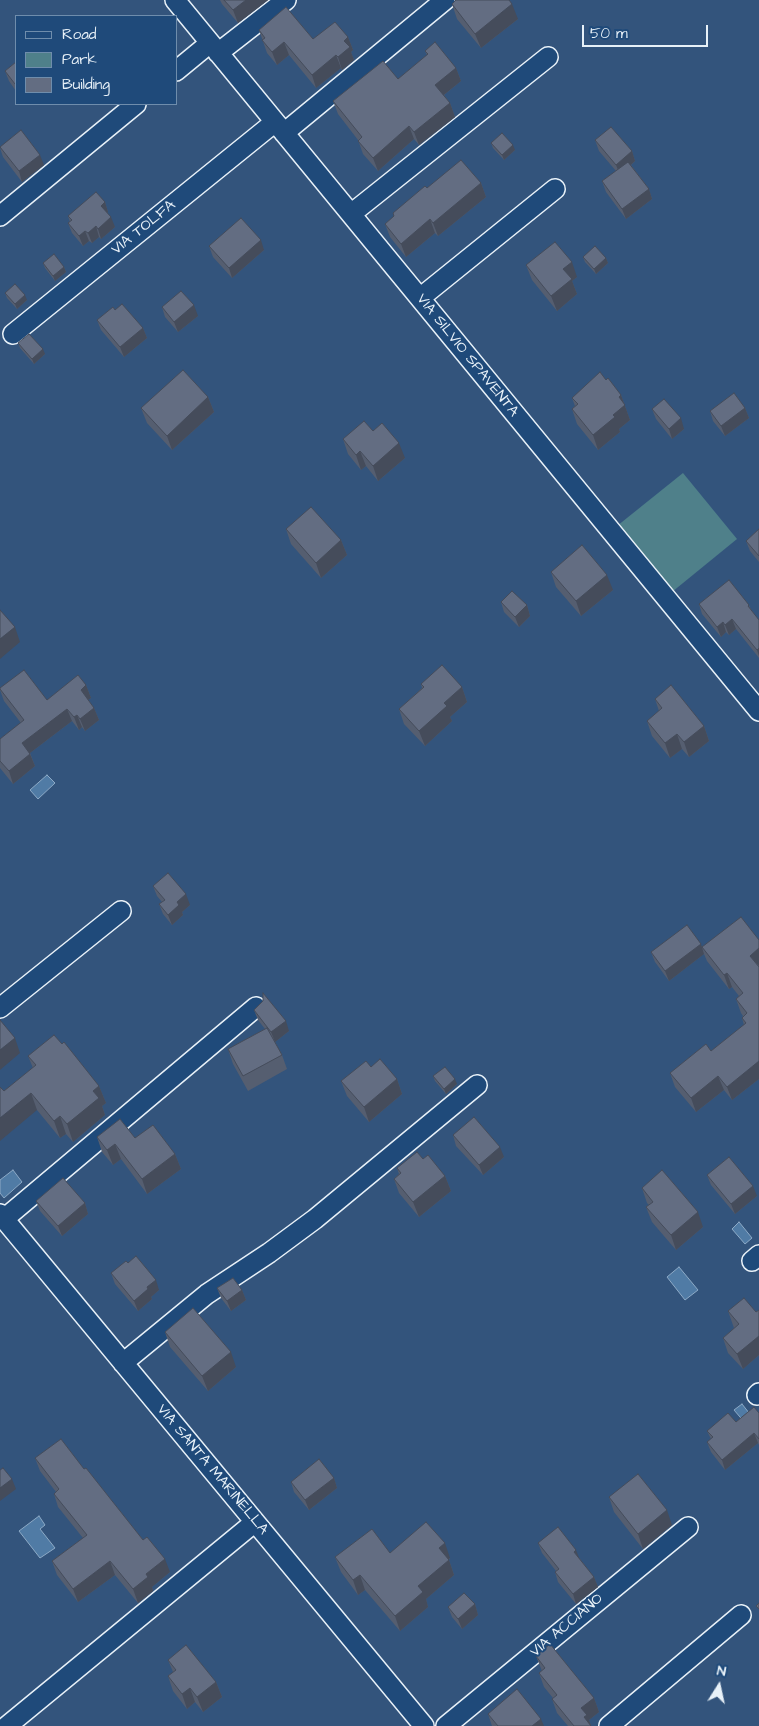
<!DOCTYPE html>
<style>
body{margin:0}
#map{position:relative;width:759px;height:1726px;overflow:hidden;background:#33547c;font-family:"Architects Daughter",sans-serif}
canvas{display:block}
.legend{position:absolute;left:15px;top:15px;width:162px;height:90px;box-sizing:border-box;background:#1f4a7a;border:1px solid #6f8dac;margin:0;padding:6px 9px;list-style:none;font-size:15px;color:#e8f1f8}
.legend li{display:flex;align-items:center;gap:10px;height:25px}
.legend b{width:25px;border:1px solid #6f8dac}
.north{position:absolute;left:694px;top:1661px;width:50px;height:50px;-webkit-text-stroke:4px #1f4a7a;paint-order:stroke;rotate:10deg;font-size:14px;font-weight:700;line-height:20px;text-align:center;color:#e8f1f8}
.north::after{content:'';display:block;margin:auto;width:18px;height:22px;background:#e8f1f8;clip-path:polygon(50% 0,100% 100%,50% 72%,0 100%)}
.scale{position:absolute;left:582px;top:25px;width:126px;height:22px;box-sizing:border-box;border:2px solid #e8f1f8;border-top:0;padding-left:6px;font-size:15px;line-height:18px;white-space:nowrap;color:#e8f1f8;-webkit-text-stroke:4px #1f4a7a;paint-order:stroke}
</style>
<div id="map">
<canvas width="759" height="1726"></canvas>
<ul class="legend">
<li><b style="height:6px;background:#1f4a7a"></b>Road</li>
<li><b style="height:14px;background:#4f808a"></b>Park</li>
<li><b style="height:14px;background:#636d82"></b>Building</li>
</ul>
<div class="north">N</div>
<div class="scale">50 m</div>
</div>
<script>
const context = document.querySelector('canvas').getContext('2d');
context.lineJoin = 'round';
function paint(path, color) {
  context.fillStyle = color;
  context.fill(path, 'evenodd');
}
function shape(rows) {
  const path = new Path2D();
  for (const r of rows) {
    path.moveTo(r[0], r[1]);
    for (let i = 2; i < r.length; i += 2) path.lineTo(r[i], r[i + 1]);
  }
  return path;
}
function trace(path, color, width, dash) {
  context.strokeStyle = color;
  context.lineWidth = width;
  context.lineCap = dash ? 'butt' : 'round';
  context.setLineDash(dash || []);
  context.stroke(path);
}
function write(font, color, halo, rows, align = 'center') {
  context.font = font + ' "Architects Daughter",sans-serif';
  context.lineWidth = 4;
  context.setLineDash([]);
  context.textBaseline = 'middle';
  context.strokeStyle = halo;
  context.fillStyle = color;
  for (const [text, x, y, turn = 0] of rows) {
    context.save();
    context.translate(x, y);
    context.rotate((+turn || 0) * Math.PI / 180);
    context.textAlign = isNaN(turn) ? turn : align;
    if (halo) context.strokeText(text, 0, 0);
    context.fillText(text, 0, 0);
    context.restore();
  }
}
const green = shape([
 [683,473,737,539,672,592,617,526]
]);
const water = shape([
 [47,775,55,783,38,799,30,790,47,775],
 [13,1170,22,1182,4,1198,0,1193,0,1180,13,1170],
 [739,1222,752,1238,745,1244,732,1229,739,1222],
 [679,1267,698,1290,685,1300,667,1277,679,1267],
 [742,1404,753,1418,746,1424,734,1410,742,1404],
 [39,1516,45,1525,40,1529,55,1548,40,1558,19,1531,39,1516]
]);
const street = shape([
 [175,0,759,711],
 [218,53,286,0],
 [176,71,210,43],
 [284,133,445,0],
 [351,214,548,57],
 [0,216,136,104],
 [420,298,555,189],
 [13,334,275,122],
 [0,1008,121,911],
 [0,1214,424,1726],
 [4,1219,256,1007],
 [752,1261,759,1255],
 [123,1363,207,1294,269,1253,315,1219,477,1085],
 [757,1395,759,1393],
 [7,1726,255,1522],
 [446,1726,688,1527],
 [609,1726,741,1615]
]);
const wall = shape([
 [220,0,268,0,238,23,222,4],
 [452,4,518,19,481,48,457,19],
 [259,30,313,39,348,37,353,50,351,52,354,60,342,70,341,68,316,88,289,55,277,65,267,53],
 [425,51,456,68,461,81,444,95,450,103,455,117,419,145,414,139,378,171,363,154,358,140,338,114,333,101,398,79,427,55],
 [16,62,16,91,9,81,5,71],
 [595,140,632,151,635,161,631,165,649,189,652,199,626,219,606,192,602,181,616,171,599,151],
 [491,143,515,150,504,160,493,148],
 [0,148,44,165,22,182,3,157],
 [481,183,486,197,438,236,435,233,406,257,390,237,385,224,427,188],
 [105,202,108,212,107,213,115,227,101,239,99,237,92,243,89,241,83,246,72,233,68,223,70,222,68,216],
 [209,246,264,250,232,278,213,257],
 [583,257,606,258,608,263,596,274,585,262],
 [43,263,64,267,66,272,55,281,45,268],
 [526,265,577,277,572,281,577,294,557,311,532,280],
 [5,293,27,300,17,309,7,298],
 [162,307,198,316,178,332,165,317],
 [115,310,143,328,147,338,124,357,101,330,97,320],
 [18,343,45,354,34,364,20,348],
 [606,380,621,395,630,420,619,429,620,432,598,450,577,424,572,409,575,406,572,398],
 [208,397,214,412,172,450,147,423,141,408],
 [745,408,749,418,725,436,713,421,710,411],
 [652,409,684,429,672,439,656,419],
 [373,431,405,458,378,481,366,466,361,470,348,454,343,439],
 [286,529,341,540,347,555,321,578,291,544],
 [759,529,759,562,750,551,746,541],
 [551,572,613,590,581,616,556,587],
 [501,602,527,605,530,616,519,627,504,612],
 [699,604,749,605,751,610,759,620,759,658,736,629,729,635,726,632,721,637,702,614],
 [421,684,462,687,467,702,450,717,452,721,425,746,404,724,399,709,422,688],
 [86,685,91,698,88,700,94,708,99,720,85,731,82,727,79,730,72,721,30,753,35,766,13,784,0,768,0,739,21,723,4,701,0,690,0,688,47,700],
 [655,699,704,726,709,741,689,757,682,749,670,758,652,736,647,721,659,711],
 [153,886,190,905,182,912,183,915,172,925,163,914,159,904,162,902,157,896],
 [759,940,759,1079,732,1100,724,1090,696,1112,675,1087,670,1073,711,1051,744,1025,742,1018,743,1016,741,1013,736,999,739,996,732,987,729,989,707,961,704,954,669,981,655,962,651,952],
 [254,1010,289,1031,275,1042,282,1055,287,1069,248,1091,233,1064,228,1049,265,1029,258,1020],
 [62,1044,99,1086,106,1103,102,1106,105,1115,73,1142,66,1134,60,1138,37,1110,4,1091,33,1068,28,1056],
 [371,1067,397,1079,402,1094,369,1122,347,1096,341,1081],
 [433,1076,457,1084,446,1094,435,1081],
 [453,1135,504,1157,483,1175,456,1146],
 [97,1137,135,1138,175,1154,181,1169,147,1194,121,1159,113,1165,102,1152],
 [423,1159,445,1176,451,1191,419,1217,399,1193,394,1179,399,1174,397,1168],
 [707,1175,757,1196,735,1214,711,1185],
 [642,1188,703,1227,676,1250,652,1222,646,1207,649,1205,647,1203],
 [36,1201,85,1203,88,1214,62,1236,40,1211],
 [111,1273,159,1290,151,1297,152,1299,138,1311,115,1284],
 [217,1288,242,1290,246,1300,231,1311,221,1298],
 [759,1310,759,1355,743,1369,728,1353,723,1338,734,1328,728,1311,756,1312],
 [165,1332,236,1367,208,1391,170,1347],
 [759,1413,759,1445,758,1443,725,1470,711,1452,707,1442,711,1439,707,1431,736,1422],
 [35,1458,84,1469,170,1572,152,1587,153,1591,138,1603,115,1575,78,1602,57,1575,52,1561,83,1538,58,1507,54,1494,56,1492,40,1471],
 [334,1478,337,1488,309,1510,294,1492,291,1482],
 [609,1497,672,1525,643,1549,614,1512],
 [538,1543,580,1559,594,1577,598,1587,576,1604,558,1582,555,1572,556,1571,542,1553],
 [390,1553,450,1558,449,1560,454,1575,426,1599,428,1607,400,1631,365,1590,358,1595,341,1572,335,1557],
 [475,1604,478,1615,462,1629,452,1617,448,1607],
 [536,1656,594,1698,599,1712,589,1720,591,1726,568,1726,557,1713,552,1699,553,1698,544,1687,539,1673,542,1671],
 [168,1660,216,1682,222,1697,203,1712,195,1702,187,1709,173,1691,168,1676,173,1672],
 [488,1714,544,1726,492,1726]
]);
const shadedWall = shape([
 [246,0,268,0,238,23,233,10],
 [512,4,518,19,481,48,475,34],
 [348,37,353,50,351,52,354,60,342,70,338,57,344,41],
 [284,42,289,55,277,65,272,52],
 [336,55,341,68,316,88,312,75],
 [456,68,461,81,440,98,435,85],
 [450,103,455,117,419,145,414,132],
 [409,126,414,139,378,171,373,158],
 [513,145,515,150,504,160,502,155],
 [632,151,635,161,620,175,616,165],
 [40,155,44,165,22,182,19,171],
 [481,183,486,197,438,236,433,223],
 [649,189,652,199,626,219,622,209],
 [105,202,108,212,104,216,101,206],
 [111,217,115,227,101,239,98,229],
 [430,219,435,233,406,257,401,244],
 [96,226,99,237,92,243,88,233],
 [85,231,89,241,83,246,79,236],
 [261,240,264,250,232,278,229,268],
 [606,258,608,263,596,274,594,269],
 [572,262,577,277,572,281,577,294,557,311,551,296,563,269],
 [64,267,66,272,55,281,53,276],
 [25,295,27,300,17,309,15,304],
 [194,305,198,316,178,332,174,322],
 [143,328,147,338,124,357,120,347],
 [43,349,45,354,34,364,32,359],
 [621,395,630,420,619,429,620,432,598,450,593,435,613,415,619,397],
 [208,397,214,412,172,450,167,436],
 [745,408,749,418,725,436,721,426],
 [681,418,684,429,672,439,669,429],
 [399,443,405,458,378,481,373,466],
 [360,451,366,466,361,470,356,455],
 [341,540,347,555,321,578,316,563],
 [607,575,613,590,581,616,576,601],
 [527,605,530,616,519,627,515,617],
 [732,619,736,629,729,635,725,625],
 [723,622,726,632,721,637,717,627],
 [15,627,20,642,0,659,0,639],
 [759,648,759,656,757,650],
 [86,685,91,698,85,702,81,690],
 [462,687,467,702,450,717,452,721,425,746,419,731,444,703],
 [94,708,99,720,85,731,80,719],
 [67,709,72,721,26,756,22,743],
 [77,715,82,727,79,730,74,717],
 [704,726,709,741,689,757,684,742],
 [677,734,682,749,670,758,665,743],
 [30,754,35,766,13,784,9,771],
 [186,894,190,905,182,912,183,915,172,925,168,915,177,902],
 [701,944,704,954,669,981,665,971],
 [759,948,759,966,750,956],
 [727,973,732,987,729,989,724,975],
 [286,1021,289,1031,275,1042,271,1032],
 [15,1038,20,1053,0,1070,0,1050],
 [759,1061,759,1079,732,1100,727,1087],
 [718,1076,724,1090,696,1112,691,1098],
 [397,1079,402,1094,369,1122,364,1107],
 [455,1079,457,1084,446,1094,444,1089],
 [99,1086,106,1103,102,1106,105,1115,73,1142,67,1124,93,1091],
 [31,1093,37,1110,0,1141,0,1118],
 [60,1116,66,1134,60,1138,54,1121],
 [115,1144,121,1159,113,1165,107,1150],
 [500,1147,504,1157,483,1175,479,1165],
 [175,1154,181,1169,147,1194,142,1179],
 [445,1176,451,1191,419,1217,413,1202],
 [753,1186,757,1196,735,1214,731,1204],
 [85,1203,88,1214,62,1236,58,1226],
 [698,1212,703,1227,676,1250,671,1235],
 [156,1280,159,1290,151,1297,152,1299,138,1311,134,1301,147,1287],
 [242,1290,246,1300,231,1311,227,1301],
 [759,1336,759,1355,743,1369,737,1354],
 [231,1352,236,1367,208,1391,202,1376],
 [754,1433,758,1443,725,1470,722,1460],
 [334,1478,337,1488,309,1510,305,1500],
 [12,1479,16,1489,0,1501,0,1488],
 [667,1510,672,1525,643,1549,638,1534],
 [445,1543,450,1558,444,1563,439,1548],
 [576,1550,580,1560,574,1552],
 [165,1559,170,1572,152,1587,153,1591,138,1603,133,1589,146,1574],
 [449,1560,454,1575,426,1599,428,1607,400,1631,395,1616,418,1586],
 [110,1561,115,1575,78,1602,73,1589],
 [360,1575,365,1590,358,1595,353,1580],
 [594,1577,598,1587,576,1604,573,1594],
 [475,1604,478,1615,462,1629,458,1619],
 [216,1682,222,1697,203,1712,197,1697],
 [190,1688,195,1702,187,1709,182,1694],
 [594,1698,599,1712,589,1720,591,1726,587,1726,581,1708],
 [541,1719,544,1726,532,1726]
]);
const building = shape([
 [224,0,246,0,233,10,224,0],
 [456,0,509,0,512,4,475,34,452,4,456,0],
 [286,7,313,39,335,22,348,37,344,41,350,47,338,57,336,55,312,75,284,42,272,52,262,40,265,38,259,30,286,7],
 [435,42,456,68,435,85,450,103,414,132,409,126,373,158,358,141,362,137,333,101,383,61,398,79,428,54,425,51,435,42],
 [16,62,16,83,15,84,5,71,16,62],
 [611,127,632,151,616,165,595,140,611,127],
 [21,130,40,155,19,171,0,147,21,130],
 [502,133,513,145,502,155,491,143,502,133],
 [461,160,481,183,433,223,430,219,401,244,385,224,394,216,393,213,425,186,427,188,461,160],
 [628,162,649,189,622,209,602,181,628,162],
 [96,192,105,202,101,206,111,217,98,229,96,226,88,233,85,231,79,236,68,223,72,220,68,216,96,192],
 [241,218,261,240,229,268,209,246,241,218],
 [555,242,572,262,563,269,572,279,551,296,526,265,555,242],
 [595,246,606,258,594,269,583,257,595,246],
 [54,254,64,267,53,276,43,263,54,254],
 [15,284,25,295,15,304,5,293,15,284],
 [181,291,194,305,174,322,162,307,181,291],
 [122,304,143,328,120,347,97,320,113,307,115,310,122,304],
 [29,334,43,349,32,359,18,343,29,334],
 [183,370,208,397,167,436,141,408,183,370],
 [600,372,606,380,608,378,621,395,619,397,625,405,613,415,615,417,593,435,572,409,578,404,572,398,600,372],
 [734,393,745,408,721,426,710,411,734,393],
 [664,399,681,418,669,429,652,409,664,399],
 [364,421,373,431,382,423,399,443,373,466,360,451,356,455,343,439,364,421],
 [311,507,341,540,316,563,286,529,311,507],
 [759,529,759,556,746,541,759,529],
 [582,545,607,575,576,601,551,572,582,545],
 [729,580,749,605,748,606,759,620,759,648,757,650,732,619,725,625,723,622,717,627,699,604,729,580],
 [512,591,527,605,515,617,501,602,512,591],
 [0,610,15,627,0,639,0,610],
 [442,665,462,687,444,703,447,706,419,731,399,709,424,687,421,684,442,665],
 [24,670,47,700,78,675,86,685,81,690,94,708,80,719,77,715,74,717,67,709,22,743,30,754,9,771,0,761,0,739,24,720,0,689,0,688,24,670],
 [671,685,704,726,684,742,677,734,665,743,647,721,662,708,655,699,671,685],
 [168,873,186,894,177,902,179,905,168,915,159,904,165,900,153,886,168,873],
 [741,917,759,940,759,948,750,956,759,967,759,1061,727,1087,718,1076,691,1098,670,1073,706,1044,711,1051,746,1023,742,1018,747,1013,736,999,743,993,727,973,724,975,702,947,741,917],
 [687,925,701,944,665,971,651,952,687,925],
 [263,993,286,1021,271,1032,254,1010,263,1001,263,993],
 [0,1020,15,1038,0,1050,0,1020],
 [267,1028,282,1055,243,1076,228,1049,267,1028],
 [54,1035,62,1044,64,1042,99,1086,93,1091,99,1098,67,1124,60,1116,54,1121,31,1093,0,1118,0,1087,4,1091,36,1065,28,1056,54,1035],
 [380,1059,397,1079,364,1107,341,1081,366,1061,371,1067,380,1059],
 [445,1067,455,1079,444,1089,433,1076,445,1067],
 [474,1117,500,1147,479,1165,453,1135,474,1117],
 [120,1119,135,1138,153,1125,175,1154,142,1179,115,1144,107,1150,97,1137,120,1119],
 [417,1152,423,1159,428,1155,445,1176,413,1202,394,1179,401,1173,397,1168,417,1152],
 [729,1157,753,1186,731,1204,707,1175,729,1157],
 [662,1170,698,1212,671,1235,646,1207,653,1202,642,1188,662,1170],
 [63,1178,85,1203,58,1226,36,1201,63,1178],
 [136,1256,156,1280,147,1287,148,1289,134,1301,111,1273,126,1261,128,1263,136,1256],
 [233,1278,242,1290,227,1301,217,1288,233,1278],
 [744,1298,756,1312,759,1310,759,1336,737,1354,723,1338,739,1324,728,1311,744,1298],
 [193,1308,231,1352,202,1376,165,1332,193,1308],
 [754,1407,759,1413,759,1439,754,1433,722,1460,707,1442,713,1437,707,1431,728,1413,736,1422,754,1407],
 [61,1439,84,1469,86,1468,143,1540,147,1537,165,1559,146,1574,148,1577,133,1589,110,1561,73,1589,52,1561,87,1535,54,1494,59,1489,35,1458,61,1439],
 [319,1459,334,1478,305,1500,291,1482,319,1459],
 [3,1468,12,1479,0,1488,0,1470,3,1468],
 [638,1474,667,1510,638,1534,609,1497,638,1474],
 [426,1522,445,1543,439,1548,449,1560,418,1586,423,1592,395,1616,360,1575,353,1580,335,1557,372,1529,390,1553,426,1522],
 [558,1527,576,1550,574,1552,594,1577,573,1594,555,1572,559,1569,538,1543,558,1527],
 [464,1593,475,1604,458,1619,448,1607,464,1593],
 [759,1603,759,1609,756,1606,759,1603],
 [550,1644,594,1698,581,1708,587,1715,584,1717,591,1726,574,1726,552,1699,557,1695,539,1673,545,1668,536,1656,550,1644],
 [186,1645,216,1682,197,1697,190,1688,182,1694,168,1676,176,1670,168,1660,186,1645],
 [517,1689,541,1719,532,1726,498,1726,488,1714,517,1689]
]);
const streetNames = [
 ["VIA TOLFA",144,228,-39],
 ["VIA SILVIO SPAVENTA",467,356,51],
 ["VIA SANTA MARINELLA",212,1470,50],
 ["VIA ACCIANO",567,1626,-40]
];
paint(green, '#4f808a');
paint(water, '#507ba5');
trace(water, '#8daac6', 1);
trace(street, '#e8f1f8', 22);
trace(street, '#1f4a7a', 19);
paint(wall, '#555e70');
paint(shadedWall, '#454c5b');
paint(building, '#636d82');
trace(building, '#454c5b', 1);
write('15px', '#e8f1f8', '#1f4a7a', streetNames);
</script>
